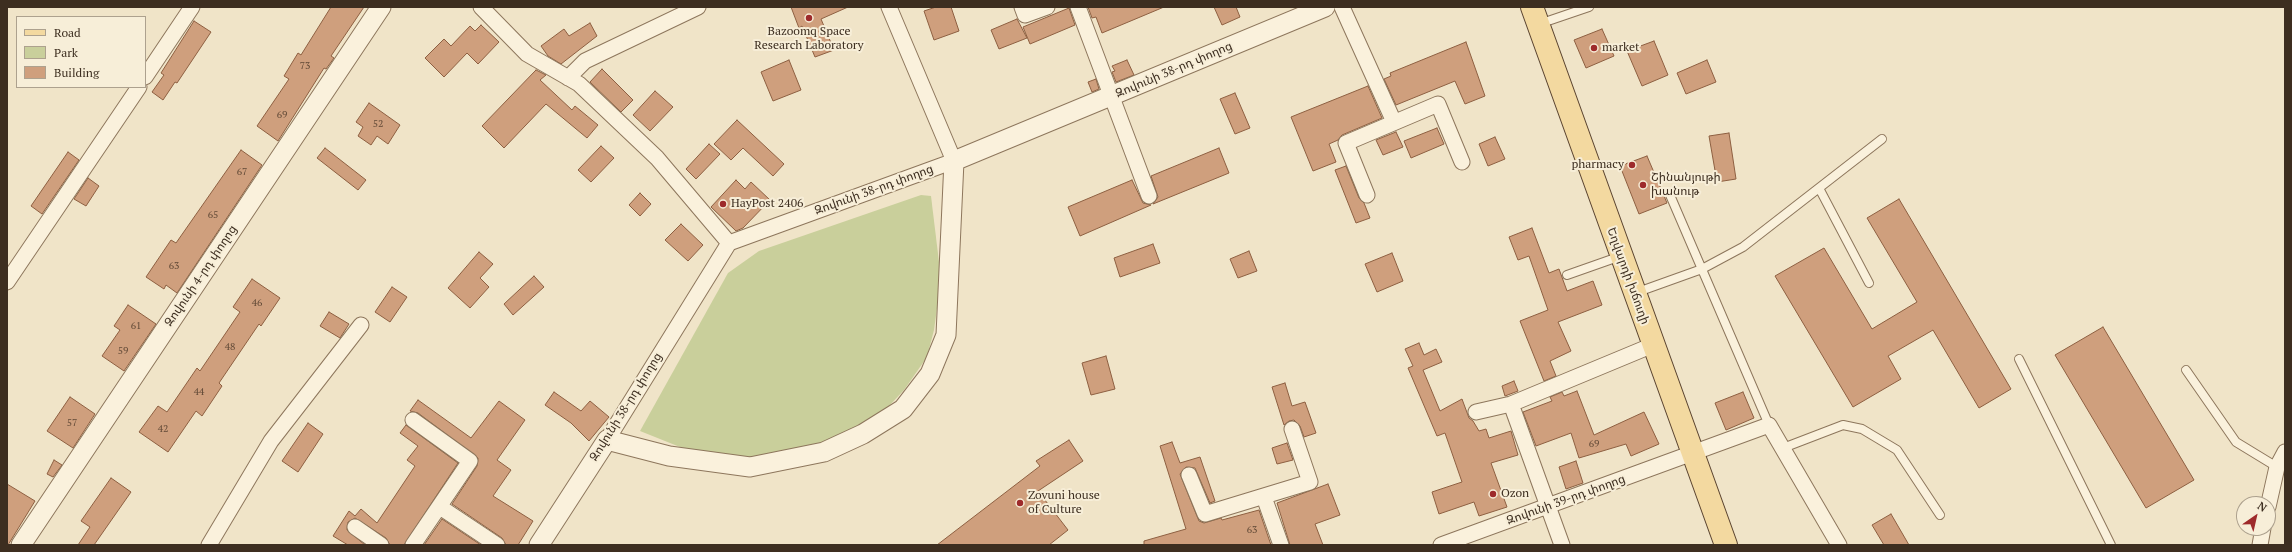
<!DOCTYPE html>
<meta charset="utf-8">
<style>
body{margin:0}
#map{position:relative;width:2292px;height:552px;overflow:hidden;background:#f0e4c8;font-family:"PT Serif",serif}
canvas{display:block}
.frame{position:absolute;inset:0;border:8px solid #3d2e20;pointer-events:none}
.legend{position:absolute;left:16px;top:16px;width:130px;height:72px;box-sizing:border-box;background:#f7eed8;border:1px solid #ada18e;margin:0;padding:5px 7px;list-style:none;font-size:12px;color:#3d2e20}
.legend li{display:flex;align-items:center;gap:8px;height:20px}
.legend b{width:20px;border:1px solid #ada18e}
.north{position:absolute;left:2236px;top:496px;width:40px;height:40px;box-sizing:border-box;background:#f7eed8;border:1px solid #ada18e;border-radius:50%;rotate:34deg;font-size:11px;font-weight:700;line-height:16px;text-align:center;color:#3d2e20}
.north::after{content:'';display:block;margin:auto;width:14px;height:18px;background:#9e2a2b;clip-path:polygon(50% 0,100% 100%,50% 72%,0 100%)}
</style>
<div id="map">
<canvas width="2292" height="552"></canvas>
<div class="frame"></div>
<ul class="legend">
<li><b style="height:5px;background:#f3d9a0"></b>Road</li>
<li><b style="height:11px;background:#c9cf9b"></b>Park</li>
<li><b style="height:11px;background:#cf9f7d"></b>Building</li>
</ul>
<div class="north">N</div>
</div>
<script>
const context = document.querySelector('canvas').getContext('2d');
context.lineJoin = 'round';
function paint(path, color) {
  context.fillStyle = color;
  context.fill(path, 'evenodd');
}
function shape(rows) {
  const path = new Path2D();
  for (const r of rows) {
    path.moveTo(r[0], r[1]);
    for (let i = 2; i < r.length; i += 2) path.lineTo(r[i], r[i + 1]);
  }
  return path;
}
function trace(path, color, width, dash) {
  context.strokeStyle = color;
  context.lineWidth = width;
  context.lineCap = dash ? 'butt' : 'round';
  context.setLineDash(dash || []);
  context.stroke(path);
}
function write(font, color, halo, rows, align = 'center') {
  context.font = font + ' "PT Serif","Noto Sans Armenian",serif';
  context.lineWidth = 4;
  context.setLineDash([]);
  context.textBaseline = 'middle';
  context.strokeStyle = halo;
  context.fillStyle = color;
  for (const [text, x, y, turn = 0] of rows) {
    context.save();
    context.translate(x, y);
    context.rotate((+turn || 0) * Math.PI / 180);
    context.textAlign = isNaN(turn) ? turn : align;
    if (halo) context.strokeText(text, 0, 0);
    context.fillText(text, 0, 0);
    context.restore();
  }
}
const green = shape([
 [921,195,931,196,939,262,939,294,934,330,927,357,904,390,889,406,859,426,833,439,804,449,768,455,734,459,690,451,640,431,728,273,759,251]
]);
const building = shape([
 [331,7,364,7,331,56,334,58,326,69,324,68,278,141,257,126,289,79,284,76,298,53,301,55,331,7],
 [791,7,848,7,821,19,834,50,815,57,802,26,799,28,791,7],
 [936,7,951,7,959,31,934,40,924,11,936,7],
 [1088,7,1164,7,1102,33,1096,17,1092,18,1088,7],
 [1214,7,1236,7,1240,17,1222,25,1214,7],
 [1069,8,1075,25,1030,44,1023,27,1069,8],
 [1017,19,1027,38,999,49,991,30,1017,19],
 [194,21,211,32,177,83,175,82,163,100,152,92,164,75,161,73,194,21],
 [590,23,597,36,561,64,548,56,541,46,564,29,569,36,590,23],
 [481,25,499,42,478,64,467,53,444,77,425,58,444,39,451,46,470,26,475,31,481,25],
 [1602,29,1614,56,1586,68,1574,40,1602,29],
 [1654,41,1668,75,1642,86,1627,51,1654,41],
 [1466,42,1485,96,1465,104,1455,81,1396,105,1384,79,1391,76,1390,73,1466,42],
 [789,60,801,90,773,101,761,72,789,60],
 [1127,60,1134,75,1116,82,1112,72,1115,71,1112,66,1127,60],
 [1707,60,1716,82,1686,94,1677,73,1707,60],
 [602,69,633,100,621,112,590,82,602,69],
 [536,70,546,75,540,80,572,110,575,106,598,125,587,138,546,104,504,148,482,126,536,70],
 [1096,79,1099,89,1092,92,1088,82,1096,79],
 [1368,86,1382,118,1342,135,1338,140,1329,144,1336,162,1313,171,1291,117,1368,86],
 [655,91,673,107,650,131,633,115,655,91],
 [1235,93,1250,128,1235,134,1220,99,1235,93],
 [369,103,400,125,388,144,377,136,371,145,358,136,363,127,356,122,369,103],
 [737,120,784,164,773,176,743,148,731,160,714,144,737,120],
 [1437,128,1444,144,1411,158,1404,141,1437,128],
 [1396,132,1403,147,1383,155,1376,140,1396,132],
 [1729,133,1736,179,1717,182,1709,136,1729,133],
 [1495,137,1505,159,1488,166,1479,144,1495,137],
 [709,144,720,154,696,179,686,169,709,144],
 [601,146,614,158,591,182,578,170,601,146],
 [325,148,366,180,358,190,317,158,325,148],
 [1219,148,1229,173,1153,204,1158,197,1151,176,1219,148],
 [241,150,262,165,177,293,166,285,164,289,146,277,171,240,176,243,241,150],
 [68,152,79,160,42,214,31,206,68,152],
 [1647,156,1667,203,1639,214,1620,166,1647,156],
 [1346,166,1359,198,1364,203,1370,218,1356,223,1335,170,1346,166],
 [88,178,99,186,86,206,74,199,88,178],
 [736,180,745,189,751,182,770,200,743,228,736,231,711,207,736,180],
 [1132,180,1143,203,1151,205,1080,236,1068,207,1132,180],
 [640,193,651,204,640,216,629,205,640,193],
 [1899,199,2011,389,1979,408,1933,330,1888,356,1901,379,1853,407,1775,276,1824,248,1872,329,1917,302,1867,218,1899,199],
 [681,224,703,245,688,261,665,240,681,224],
 [1532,228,1549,273,1559,269,1567,291,1593,281,1602,305,1558,322,1571,351,1550,361,1556,376,1544,381,1520,321,1548,310,1529,256,1518,260,1509,237,1532,228],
 [1153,244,1160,263,1120,277,1114,258,1153,244],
 [1249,251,1257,271,1238,278,1230,259,1249,251],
 [479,252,493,264,480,278,489,287,470,308,448,288,479,252],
 [1392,253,1403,281,1377,292,1365,264,1392,253],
 [534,276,544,287,513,315,504,304,534,276],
 [252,279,280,298,261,326,259,324,219,383,222,386,202,416,196,411,168,452,139,432,158,406,167,412,197,368,200,371,240,312,233,307,252,279],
 [392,287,407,297,390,322,375,312,392,287],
 [128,305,156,324,124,371,102,356,120,330,114,326,128,305],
 [329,312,349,324,340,338,320,326,329,312],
 [2103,327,2194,480,2146,508,2055,355,2103,327],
 [1419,343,1424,355,1436,349,1442,362,1423,370,1440,411,1462,399,1469,418,1473,421,1479,431,1486,429,1489,438,1511,431,1518,455,1491,463,1507,507,1479,516,1474,502,1439,514,1432,492,1462,482,1445,433,1437,436,1408,368,1413,366,1405,349,1419,343],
 [1106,356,1115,389,1091,395,1082,363,1106,356],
 [1514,381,1518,391,1505,396,1502,386,1514,381],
 [1285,383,1292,406,1305,402,1316,433,1304,437,1300,426,1294,420,1289,421,1284,425,1272,387,1285,383],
 [1577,391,1594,435,1644,412,1659,444,1631,456,1626,444,1579,458,1571,433,1536,446,1523,412,1552,401,1550,397,1562,392,1564,396,1577,391],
 [554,392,581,411,590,401,609,417,589,441,571,423,545,405,554,392],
 [1743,392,1754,418,1726,430,1715,403,1743,392],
 [70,397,95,414,73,448,47,431,70,397],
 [418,400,471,438,499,401,525,420,497,460,511,470,493,496,533,521,518,545,506,545,502,538,452,504,477,466,478,458,418,413,410,411,418,400],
 [308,423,323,434,298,472,282,461,308,423],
 [406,425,458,463,404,545,390,545,386,538,355,518,348,522,347,530,365,545,348,545,333,536,349,511,355,516,361,509,377,523,415,466,407,460,418,446,400,433,406,425],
 [1069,440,1083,461,1038,491,1068,530,1049,545,937,545,1040,466,1036,461,1069,440],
 [1172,442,1180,463,1200,457,1215,501,1210,503,1195,468,1186,467,1180,474,1199,521,1204,523,1221,518,1222,520,1259,510,1271,545,1144,545,1144,541,1186,529,1160,446,1172,442],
 [1287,443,1293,460,1277,464,1272,448,1287,443],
 [54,460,62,465,53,477,47,474,54,460],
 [1576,461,1583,483,1566,489,1559,467,1576,461],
 [111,478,131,492,94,545,78,545,90,527,81,521,111,478],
 [7,484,35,501,8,545,7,545,7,484],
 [1328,484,1340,515,1315,524,1323,545,1290,545,1277,503,1328,484],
 [1891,514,1909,545,1884,545,1872,525,1891,514],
 [442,519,481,545,424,545,442,519]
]);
const service = shape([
 [1539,24,1589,7],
 [1819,188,1869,283],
 [1670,195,1769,425],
 [1567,275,1621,256],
 [1635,293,1702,269,1743,247,1882,139],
 [2019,359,2111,545],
 [2186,370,2236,442,2277,467],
 [1783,448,1843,425,1862,429,1897,450,1940,515]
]);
const minor = shape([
 [481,7,527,54,579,84,657,158,729,243],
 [1022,7,1025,15,1047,7],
 [1078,7,1149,196],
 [1342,7,1394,122],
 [145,77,192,7],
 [568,78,585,61,698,7],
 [1367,195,1346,143,1438,104,1462,162],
 [7,282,139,87],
 [1511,404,1562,545],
 [1476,412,1511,404,1653,345],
 [413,420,470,461,413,545],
 [607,440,729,243,954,161,889,7],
 [1189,475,1205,514,1310,482,1292,429],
 [1264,497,1281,545],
 [440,507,497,545],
 [2268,507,2277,467,2285,452],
 [355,527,381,545],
 [209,545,271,441,361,325],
 [1441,545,1769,425,1839,545],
 [2260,545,2263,528]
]);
const tertiary = shape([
 [21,545,381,7],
 [539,545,607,440,669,456,750,467,824,452,863,434,903,409,930,374,946,335,954,161,1325,7]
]);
const primary = shape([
 [1532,7,1726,545]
]);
const markers = [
 [809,18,4,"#9e2a2b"],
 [1594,48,4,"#9e2a2b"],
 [1632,165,4,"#9e2a2b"],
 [1643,185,4,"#9e2a2b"],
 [723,204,4,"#9e2a2b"],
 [1493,494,4,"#9e2a2b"],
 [1020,503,4,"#9e2a2b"]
];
const numberNames = [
 ["73",305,66],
 ["69",282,115],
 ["52",378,124],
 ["67",242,172],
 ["65",213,215],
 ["63",174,266],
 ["46",257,303],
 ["61",136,326],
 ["48",230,347],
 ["59",123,351],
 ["44",199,392],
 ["57",72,423],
 ["42",163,429],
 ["69",1594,444],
 ["63",1252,530]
];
const poiNames = [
 ["Bazoomq Space",809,32,"center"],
 ["Research Laboratory",809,46,"center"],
 ["market",1602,48],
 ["pharmacy",1624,165,"right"],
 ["Շինանյութի",1651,178],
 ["խանութ",1651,192],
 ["HayPost 2406",731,204],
 ["Ozon",1501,494],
 ["Zovuni house",1028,496],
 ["of Culture",1028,510]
];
const streetNames = [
 ["Զովունի 38-րդ փողոց",1174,70,-23],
 ["Զովունի 38-րդ փողոց",874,190,-20],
 ["Զովունի 4-րդ փողոց",201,276,-56],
 ["Եղվարդի խճուղի",1628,276,70],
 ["Զովունի 38-րդ փողոց",626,407,-58],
 ["Զովունի 39-րդ փողոց",1566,500,-20]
];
paint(green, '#c9cf9b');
paint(building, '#cf9f7d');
trace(building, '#8d5f41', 1);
trace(service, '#8d765c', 10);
trace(minor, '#8d765c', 17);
trace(tertiary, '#8d765c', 21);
trace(primary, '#5b4430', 24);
trace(service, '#faf1dc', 8);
trace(minor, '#faf1dc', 15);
trace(tertiary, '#faf1dc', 19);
trace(primary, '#f3d9a0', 22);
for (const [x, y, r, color] of markers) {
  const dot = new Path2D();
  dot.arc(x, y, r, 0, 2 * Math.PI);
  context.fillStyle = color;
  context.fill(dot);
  trace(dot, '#f7eed8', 1.5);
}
write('10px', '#624a37', null, numberNames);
write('12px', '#3d2e20', '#f7eed8', poiNames, 'left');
write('12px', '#3d2e20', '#f7eed8', streetNames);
</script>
